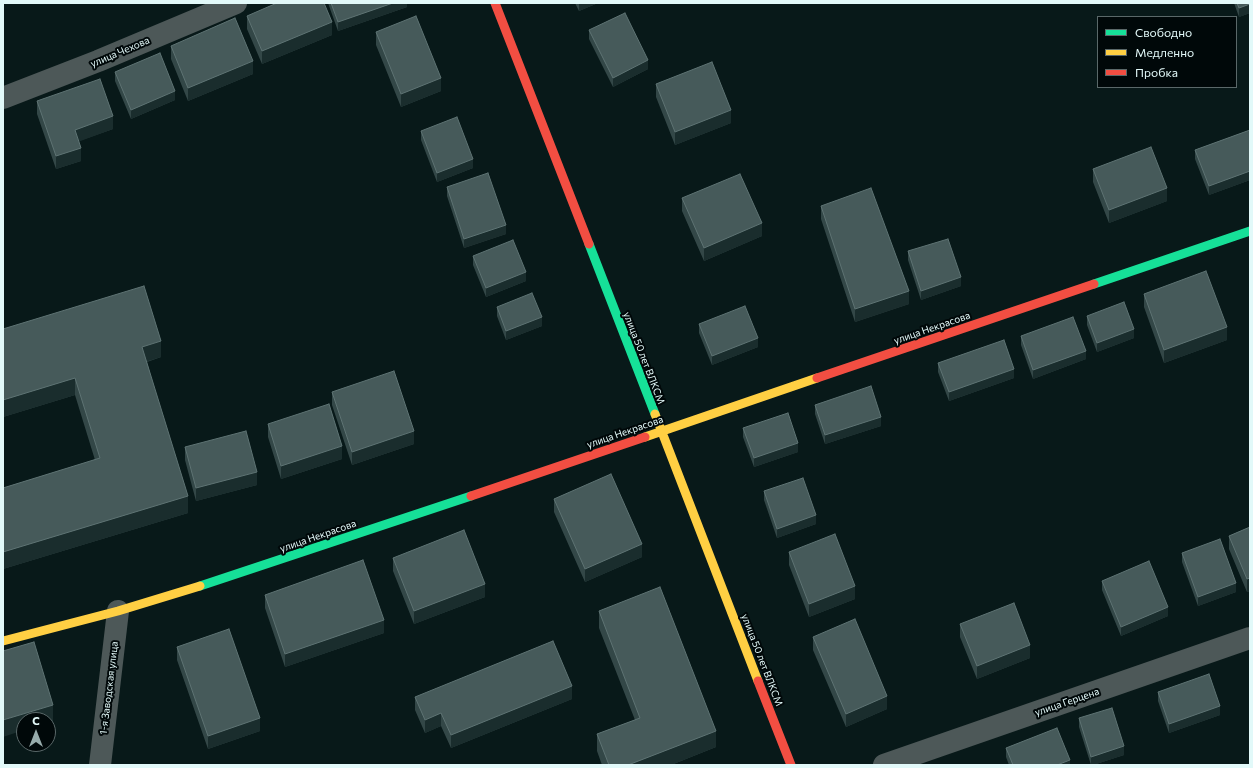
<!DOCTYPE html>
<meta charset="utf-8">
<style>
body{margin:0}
#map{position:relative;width:1253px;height:768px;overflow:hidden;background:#081919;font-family:Commissioner,sans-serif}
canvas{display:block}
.frame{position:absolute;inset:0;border:4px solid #e2f9f9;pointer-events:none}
.legend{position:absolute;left:1097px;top:16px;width:140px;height:72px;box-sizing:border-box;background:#000809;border:1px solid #5a6869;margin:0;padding:5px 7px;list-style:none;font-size:12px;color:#e2f9f9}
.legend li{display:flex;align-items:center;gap:8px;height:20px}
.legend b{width:20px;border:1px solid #5a6869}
.north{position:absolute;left:16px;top:712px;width:40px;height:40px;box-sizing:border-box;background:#000809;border:1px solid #5a6869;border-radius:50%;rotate:0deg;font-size:11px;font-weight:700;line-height:16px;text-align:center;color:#e2f9f9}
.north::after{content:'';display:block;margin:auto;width:14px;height:18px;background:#96abab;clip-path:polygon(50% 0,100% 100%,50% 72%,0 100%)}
</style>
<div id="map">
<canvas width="1253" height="768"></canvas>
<div class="frame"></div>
<ul class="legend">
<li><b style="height:5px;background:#16e098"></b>Свободно</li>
<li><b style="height:5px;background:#ffcf43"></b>Медленно</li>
<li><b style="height:5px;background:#f24e42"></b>Пробка</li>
</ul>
<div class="north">С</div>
</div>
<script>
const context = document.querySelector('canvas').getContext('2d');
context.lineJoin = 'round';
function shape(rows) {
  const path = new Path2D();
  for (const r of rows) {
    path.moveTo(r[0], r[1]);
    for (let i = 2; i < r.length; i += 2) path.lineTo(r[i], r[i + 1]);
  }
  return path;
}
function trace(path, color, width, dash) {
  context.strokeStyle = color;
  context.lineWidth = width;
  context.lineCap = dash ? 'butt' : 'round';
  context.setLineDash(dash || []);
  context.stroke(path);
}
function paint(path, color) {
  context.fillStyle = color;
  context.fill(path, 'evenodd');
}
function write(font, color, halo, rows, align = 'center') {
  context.font = font + ' Commissioner,sans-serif';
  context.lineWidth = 4;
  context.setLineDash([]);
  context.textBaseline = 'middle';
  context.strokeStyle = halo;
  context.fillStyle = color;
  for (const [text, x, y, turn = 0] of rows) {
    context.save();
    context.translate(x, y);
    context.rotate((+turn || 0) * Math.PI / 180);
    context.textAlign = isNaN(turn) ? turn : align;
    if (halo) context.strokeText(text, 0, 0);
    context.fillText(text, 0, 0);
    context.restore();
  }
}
const street = shape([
 [3,98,98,61,236,3],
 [100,765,118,611],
 [884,765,1250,638]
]);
const fast = shape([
 [589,244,655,414],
 [1094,284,1250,231],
 [200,586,471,496]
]);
const slow = shape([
 [655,414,758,681],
 [645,437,817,378],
 [3,641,118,611,200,586]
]);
const jam = shape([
 [495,3,589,244],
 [817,378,1094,284],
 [471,496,645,437],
 [758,681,791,765]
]);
const wall = shape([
 [328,3,407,3,407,7,338,31],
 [575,3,598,3,579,11],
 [1234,3,1250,3,1250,13,1239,17],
 [247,16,332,35,262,64,247,29],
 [589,30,648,69,613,87,589,39],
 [376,32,441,91,401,107,376,45],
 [171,46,253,74,188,101,171,59],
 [115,72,175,100,131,119,115,81],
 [656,84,731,123,675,145,656,97],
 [37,101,113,129,79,141,81,161,56,169,37,114],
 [1250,130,1250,180,1209,195,1195,159,1195,150],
 [421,131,473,168,437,182,421,140],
 [1093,169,1167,201,1109,223,1093,182],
 [447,187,506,234,464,248,447,196],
 [682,198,762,236,704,261,682,211],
 [821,206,909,304,855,322,821,219],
 [908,251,961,286,921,300,908,260],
 [473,256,526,281,486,297,473,265],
 [1144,294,1227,340,1164,363,1144,307],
 [497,307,542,326,506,340,497,316],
 [1087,316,1134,338,1097,352,1087,325],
 [699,324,758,347,712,365,699,333],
 [3,329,161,357,147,362,188,513,3,569,3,488,95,460,75,395,3,417],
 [1021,336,1086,359,1033,379,1021,345],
 [938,363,1014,378,949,401,938,372],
 [332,392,414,444,352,465,332,405],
 [815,405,881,426,825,444,815,414],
 [268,424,342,459,281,479,268,437],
 [743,428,798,452,754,467,743,437],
 [185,447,257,485,196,501,185,460],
 [764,491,816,524,777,538,764,500],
 [554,499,642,557,585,582,554,512],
 [1250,527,1250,591,1247,592,1229,549,1229,536],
 [789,552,855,599,809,617,789,565],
 [1182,553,1236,592,1198,606,1182,562],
 [393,558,485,597,414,624,393,571],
 [1102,581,1168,616,1121,636,1102,590],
 [265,595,384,633,285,667,265,608],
 [599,611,716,747,671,765,602,765,597,751,597,734,635,720,599,628],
 [960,624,1030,658,977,679,960,637],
 [813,637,887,709,846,727,813,650],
 [177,647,260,731,208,749,177,660],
 [1158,692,1220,715,1169,733,1158,701],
 [415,697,572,699,451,748,441,726,425,733,415,710],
 [1079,718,1124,755,1093,765,1091,765,1079,727],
 [1006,748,1070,765,1009,765,1006,757]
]);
const shadedWall = shape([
 [393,3,407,3,407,7,338,31,338,22],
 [579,3,598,3,579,11],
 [1250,4,1250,13,1239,17,1239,8],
 [332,22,332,35,262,64,262,51],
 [648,60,648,69,613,87,613,78],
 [253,61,253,74,188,101,188,88],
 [441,78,441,91,401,107,401,94],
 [175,91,175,100,131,119,131,110],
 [731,110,731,123,675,145,675,132],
 [113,116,113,129,75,143,75,130],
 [81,148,81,161,56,169,56,156],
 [473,159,473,168,437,182,437,173],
 [1250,171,1250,180,1209,195,1209,186],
 [1167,188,1167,201,1109,223,1109,210],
 [762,223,762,236,704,261,704,248],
 [506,225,506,234,464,248,464,239],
 [526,272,526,281,486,297,486,288],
 [961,277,961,286,921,300,921,291],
 [909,291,909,304,855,322,855,309],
 [542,317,542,326,506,340,506,331],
 [1227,327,1227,340,1164,363,1164,350],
 [1134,329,1134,338,1097,352,1097,343],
 [758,338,758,347,712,365,712,356],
 [161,341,161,357,142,363,142,347],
 [1086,351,1086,359,1033,379,1033,370],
 [1014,369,1014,378,949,401,949,392],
 [75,378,75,395,3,417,3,400],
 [881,417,881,426,825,444,825,435],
 [414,431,414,444,352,465,352,452],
 [798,443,798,452,754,467,754,458],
 [342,446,342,459,281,479,281,466],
 [257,472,257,485,196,501,196,488],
 [188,496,188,513,3,569,3,552],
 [816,515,816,524,777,538,777,529],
 [642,544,642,557,585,582,585,569],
 [1250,578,1250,591,1247,592,1247,579],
 [1236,583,1236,592,1198,606,1198,597],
 [485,584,485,597,414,624,414,611],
 [855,586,855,599,809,617,809,604],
 [1168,607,1168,616,1121,636,1121,627],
 [384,620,384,633,285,667,285,654],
 [1030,645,1030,658,977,679,977,666],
 [572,686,572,699,451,748,451,735],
 [887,696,887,709,846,727,846,714],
 [53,705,53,721,48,723,48,720,24,720,24,730,3,737,3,720],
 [1220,706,1220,715,1169,733,1169,724],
 [441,713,441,726,425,733,425,720],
 [260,718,260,731,208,749,208,736],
 [716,731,716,747,671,765,628,765],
 [1124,746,1124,755,1093,765,1091,765,1091,757],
 [1070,760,1070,765,1057,765]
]);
const building = shape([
 [277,3,324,3,332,22,262,51,247,16,277,3],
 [331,3,393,3,338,22,331,3],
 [1237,3,1250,3,1250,4,1239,8,1237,3],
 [625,13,648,60,613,78,589,30,625,13],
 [416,16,441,78,401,94,376,32,416,16],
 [235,18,253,61,188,88,171,46,235,18],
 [160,53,175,91,131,110,115,72,160,53],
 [712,62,731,110,675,132,656,84,712,62],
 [100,79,113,116,75,130,81,148,56,156,37,101,100,79],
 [457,117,473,159,437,173,421,131,457,117],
 [1250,130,1250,171,1209,186,1195,150,1250,130],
 [1151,147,1167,188,1109,210,1093,169,1151,147],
 [488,173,506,225,464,239,447,187,488,173],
 [740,174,762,223,704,248,682,198,740,174],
 [871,188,909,291,855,309,821,206,871,188],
 [948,239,961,277,921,291,908,251,948,239],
 [513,240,526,272,486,288,473,256,513,240],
 [1206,271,1227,327,1164,350,1144,294,1206,271],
 [144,286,161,341,142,347,188,496,3,552,3,488,100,458,75,378,3,400,3,329,144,286],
 [532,293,542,317,506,331,497,307,532,293],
 [1124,302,1134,329,1097,343,1087,316,1124,302],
 [745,306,758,338,712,356,699,324,745,306],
 [1073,317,1086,351,1033,370,1021,336,1073,317],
 [1004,340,1014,369,949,392,938,363,1004,340],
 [394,371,414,431,352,452,332,392,394,371],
 [871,386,881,417,825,435,815,405,871,386],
 [329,404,342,446,281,466,268,424,329,404],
 [788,413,798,443,754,458,743,428,788,413],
 [246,431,257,472,196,488,185,447,246,431],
 [611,474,642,544,585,569,554,499,611,474],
 [803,478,816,515,777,529,764,491,803,478],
 [1250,527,1250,578,1247,579,1229,536,1250,527],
 [464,530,485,584,414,611,393,558,464,530],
 [835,534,855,586,809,604,789,552,835,534],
 [1220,539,1236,583,1198,597,1182,553,1220,539],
 [363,560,384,620,285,654,265,595,363,560],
 [1149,561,1168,607,1121,627,1102,581,1149,561],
 [660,587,716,731,628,765,609,765,597,734,640,718,599,611,660,587],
 [1014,603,1030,645,977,666,960,624,1014,603],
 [855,619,887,696,846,714,813,637,855,619],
 [229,629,260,718,208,736,177,647,229,629],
 [553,641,572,686,451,735,441,713,425,720,415,697,553,641],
 [34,642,53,705,3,720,3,651,34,642],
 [1209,674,1220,706,1169,724,1158,692,1209,674],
 [1112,708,1124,746,1091,757,1079,718,1112,708],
 [1057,728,1070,760,1057,765,1013,765,1006,748,1057,728]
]);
const streetNames = [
 ["улица Чехова",120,52,-23],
 ["улица Некрасова",932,328,-19],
 ["улица 50 лет ВЛКСМ",644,358,69],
 ["улица Некрасова",625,432,-19],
 ["улица Некрасова",318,536,-19],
 ["улица 50 лет ВЛКСМ",762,660,69],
 ["1-я Заводская улица",109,688,-83],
 ["улица Герцена",1067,702,-19]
];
trace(street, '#4d5858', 22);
trace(fast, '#16e098', 9);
trace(slow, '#ffcf43', 9);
trace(jam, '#f24e42', 9);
paint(wall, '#334747');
paint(shadedWall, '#1a2d2d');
paint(building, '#465a5a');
trace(building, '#5e7373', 1);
write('10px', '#e2f9f9', '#000809', streetNames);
</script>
